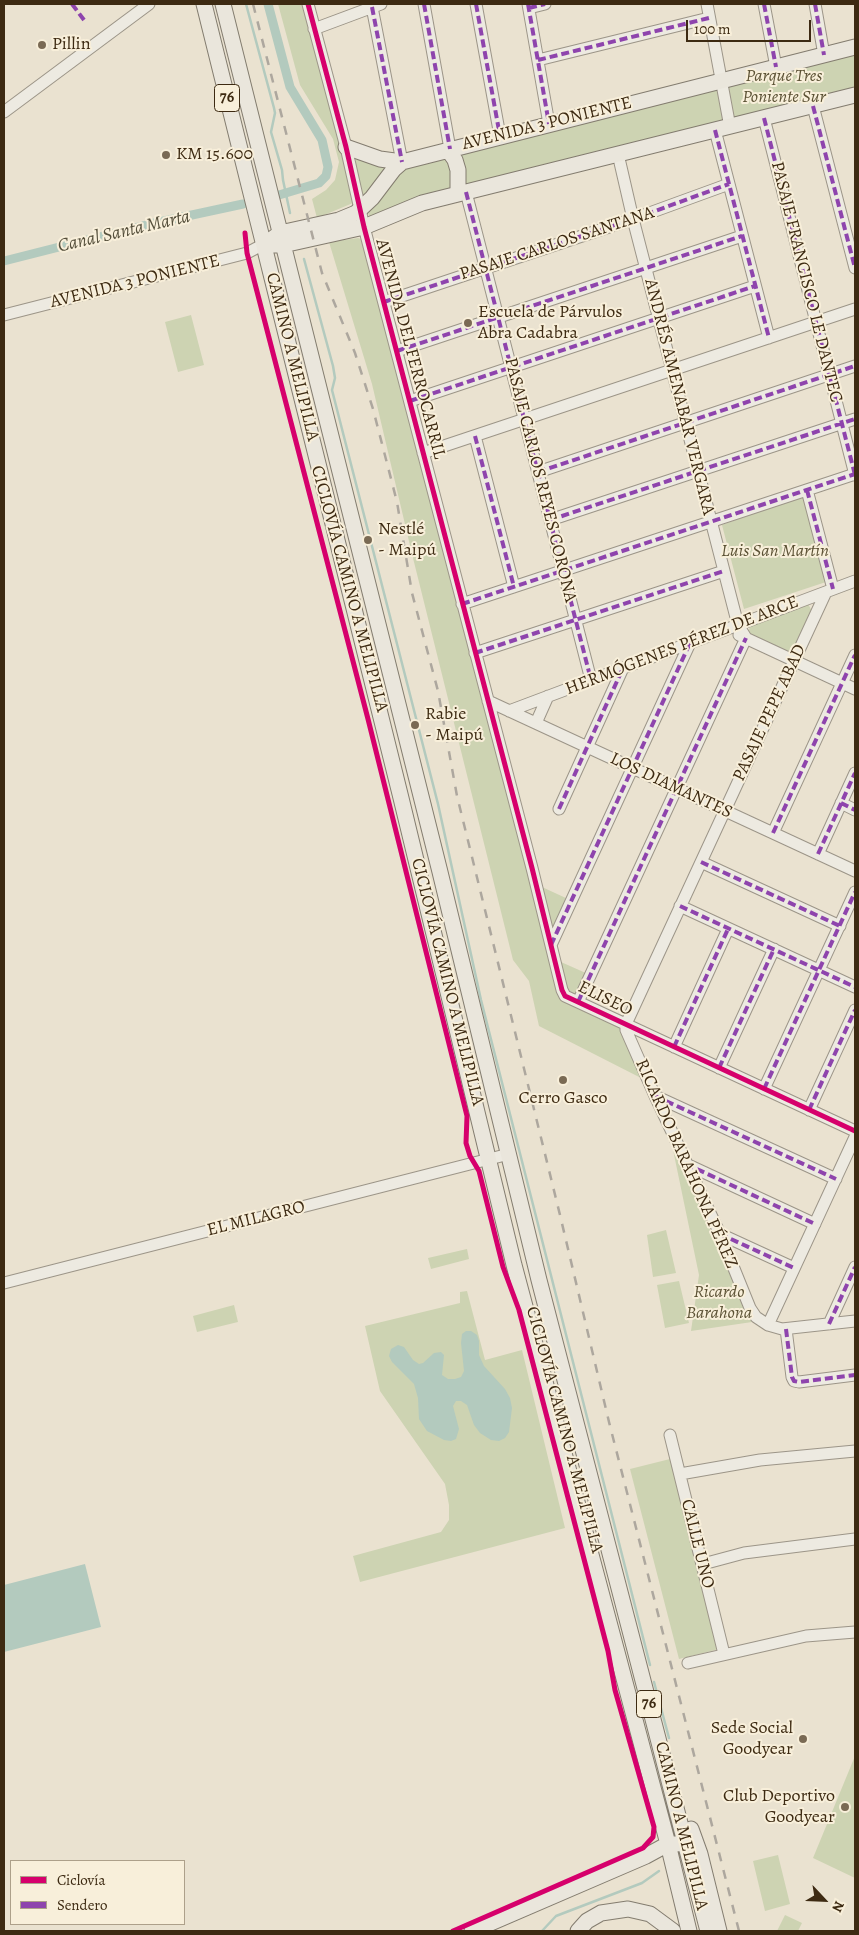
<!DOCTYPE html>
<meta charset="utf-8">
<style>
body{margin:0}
#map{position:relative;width:859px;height:1935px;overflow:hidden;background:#eae2d0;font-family:Alegreya,serif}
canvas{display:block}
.frame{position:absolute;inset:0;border:5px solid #3d2a12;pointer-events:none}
.legend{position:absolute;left:10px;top:1860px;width:175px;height:65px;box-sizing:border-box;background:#f8efda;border:1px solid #ada08a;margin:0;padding:6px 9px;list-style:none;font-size:15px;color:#3d2a12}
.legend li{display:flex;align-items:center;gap:10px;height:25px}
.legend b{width:25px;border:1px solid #ada08a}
.north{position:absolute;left:799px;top:1875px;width:50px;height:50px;-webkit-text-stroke:4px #f8efda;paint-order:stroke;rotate:115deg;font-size:14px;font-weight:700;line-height:20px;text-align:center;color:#3d2a12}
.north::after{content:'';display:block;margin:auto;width:18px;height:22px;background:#3d2a12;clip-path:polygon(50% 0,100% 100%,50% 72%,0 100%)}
.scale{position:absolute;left:686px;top:20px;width:125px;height:22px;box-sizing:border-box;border:2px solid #3d2a12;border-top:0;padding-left:6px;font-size:15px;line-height:18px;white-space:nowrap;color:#3d2a12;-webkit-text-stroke:4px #f8efda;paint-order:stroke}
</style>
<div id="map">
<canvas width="859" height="1935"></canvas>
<div class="frame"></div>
<ul class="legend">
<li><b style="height:6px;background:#d6006c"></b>Ciclovía</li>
<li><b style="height:6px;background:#8e44ad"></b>Sendero</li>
</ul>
<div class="north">N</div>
<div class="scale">100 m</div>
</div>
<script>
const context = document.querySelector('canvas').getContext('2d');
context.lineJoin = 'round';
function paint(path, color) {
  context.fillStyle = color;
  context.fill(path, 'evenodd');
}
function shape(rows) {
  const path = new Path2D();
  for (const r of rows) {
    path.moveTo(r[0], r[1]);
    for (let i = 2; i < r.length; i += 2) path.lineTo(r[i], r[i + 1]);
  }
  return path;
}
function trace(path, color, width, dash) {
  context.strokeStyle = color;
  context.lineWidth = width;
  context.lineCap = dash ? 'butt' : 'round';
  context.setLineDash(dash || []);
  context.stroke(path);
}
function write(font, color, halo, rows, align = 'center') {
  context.font = font + ' Alegreya,serif';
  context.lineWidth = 4;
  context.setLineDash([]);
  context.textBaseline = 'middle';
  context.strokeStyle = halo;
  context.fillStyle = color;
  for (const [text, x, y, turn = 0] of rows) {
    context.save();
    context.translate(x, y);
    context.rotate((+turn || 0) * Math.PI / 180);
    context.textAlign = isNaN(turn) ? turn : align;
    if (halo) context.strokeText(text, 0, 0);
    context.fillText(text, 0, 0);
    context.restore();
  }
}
const green = shape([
 [278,4,303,4,355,196,353,203,317,218,312,199,326,190,335,180,339,162,333,139,300,85],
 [855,51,855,90,397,206,385,210,370,221,367,208,397,170],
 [359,157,389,165,362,197,355,165,356,160],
 [358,238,361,239,481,691,560,993,621,1025,643,1079,539,1026,529,981,513,960,412,554,372,384,329,242],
 [191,315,204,365,178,372,165,322],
 [805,495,826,582,744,609,722,525],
 [808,604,812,611,792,653,752,636,749,631,750,626],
 [542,887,568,899,552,931],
 [561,962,588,974,578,996,568,991],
 [672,1145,752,1322,691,1331,699,1275],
 [666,1230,676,1273,653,1277,647,1235],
 [467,1249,469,1259,431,1269,428,1258],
 [679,1281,689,1323,665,1328,657,1285],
 [467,1291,485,1360,522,1350,565,1528,360,1582,353,1556,441,1532,449,1520,449,1505,445,1484,380,1391,365,1326,460,1303,460,1292],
 [234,1305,238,1322,197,1332,193,1316],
 [670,1459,719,1649,679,1659,630,1469],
 [855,1756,855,1878,813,1858],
 [778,1855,790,1904,765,1911,753,1861],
 [785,1915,802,1923,798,1931,777,1931]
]);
const water = shape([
 [466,1331,471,1331,477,1335,479,1341,479,1355,484,1366,505,1389,510,1398,512,1408,509,1432,505,1438,499,1441,491,1440,480,1433,474,1425,467,1405,461,1401,456,1401,453,1406,459,1429,456,1439,451,1441,444,1440,427,1431,419,1419,418,1398,414,1384,392,1362,389,1356,391,1349,398,1345,404,1347,413,1360,419,1364,423,1363,434,1353,441,1352,444,1355,442,1375,448,1379,455,1379,461,1377,464,1371,461,1343,462,1334],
 [85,1564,101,1627,4,1652,4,1585]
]);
const stream = shape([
 [246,4,274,108,275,113,271,132,282,170,283,180,290,213],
 [304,259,333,366,335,378,332,390,438,804,481,1000,650,1665],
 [654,1682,669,1738],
 [542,1931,556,1916,642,1883,659,1871]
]);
const canal = shape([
 [268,4,290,87,322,140,328,167,326,176,319,183,279,195],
 [4,261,150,224,243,204]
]);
const minor = shape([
 [308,4,346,147,364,227,532,868,562,990,565,996,578,1002,855,1131],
 [424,4,450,149],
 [476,4,500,136],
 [528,4,549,124],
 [707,4,730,127],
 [764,4,776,67],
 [815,4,824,55],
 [372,7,402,162],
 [529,8,545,4],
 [314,29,381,4],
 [538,60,709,18],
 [813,106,855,268],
 [4,112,149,4],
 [764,118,855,475],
 [715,130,769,338],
 [466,192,591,680],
 [384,302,633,219,729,184],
 [4,315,247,253,264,244],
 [397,351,742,236],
 [410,401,755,286],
 [475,436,514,587],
 [423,453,855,309],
 [538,472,855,366],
 [807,490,833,589],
 [550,520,855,419],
 [462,604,855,474],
 [739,635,855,689],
 [475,653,724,571],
 [488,701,855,871],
 [509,711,855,581],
 [536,723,548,696],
 [841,803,855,810],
 [559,809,623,668],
 [773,833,855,655],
 [818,854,855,773],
 [701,862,840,926],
 [680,906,855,987],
 [551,945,690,643],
 [578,1002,746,638,738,625,633,219,618,154],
 [626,1024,826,592],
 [626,1024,626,1030,655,1096,720,1234,750,1308,756,1317,768,1325,782,1329,855,1321],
 [674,1047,728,929],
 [719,1068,774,949],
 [764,1089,855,892],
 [655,1096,836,1179],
 [809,1110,855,1010],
 [686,1164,815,1224],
 [720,1234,794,1268],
 [4,1283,509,1154],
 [829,1324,855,1267],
 [768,1325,855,1137],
 [786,1329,792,1377,794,1381,799,1382,855,1375],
 [670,1435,724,1654],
 [680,1474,760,1460,855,1451],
 [703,1564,744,1553,855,1539],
 [688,1663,806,1636,855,1632]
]);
const major = shape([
 [204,4,401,798,514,1265,668,1844,689,1931],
 [223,4,440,872,539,1280,708,1931],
 [346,147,380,159,402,162],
 [448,150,455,160,458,170,458,194],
 [272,239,280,233,339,220,356,213,372,198,394,169,402,162,855,47],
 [273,245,283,245,364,227,422,203,855,95],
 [691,1829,700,1854,719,1931],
 [472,1931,646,1856,668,1844,677,1844],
 [578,1931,587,1921,601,1913,628,1909,650,1914,673,1931]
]);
const rail = shape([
 [253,4,322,273,355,353,373,409,397,502,412,593,438,691,457,796,560,1215,609,1422,739,1931]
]);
const quiet = shape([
 [72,4,84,20],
 [424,4,450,149],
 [476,4,500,136],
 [528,4,549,124],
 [764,4,776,67],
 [815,4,824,55],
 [372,7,402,162],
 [529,8,545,4],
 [538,60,709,18],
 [813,106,855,268],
 [764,118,855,475],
 [715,130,769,338],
 [466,192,591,680],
 [384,302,633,219,729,184],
 [397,351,742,236],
 [410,401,755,286],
 [475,436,514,587],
 [538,472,855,366],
 [807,490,833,589],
 [550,520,855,419],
 [462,604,855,474],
 [475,653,724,571],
 [841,803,855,810],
 [559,809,623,668],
 [773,833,855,655],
 [818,854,855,773],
 [701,862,840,926],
 [680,906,855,987],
 [551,945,690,643],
 [578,1002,746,638],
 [674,1047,728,929],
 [719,1068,774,949],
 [764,1089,855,892],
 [655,1096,836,1179],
 [809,1110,855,1010],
 [686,1164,815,1224],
 [720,1234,794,1268],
 [829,1324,855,1267],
 [786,1329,792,1377,794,1381,799,1382,855,1375]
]);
const cycleway = shape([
 [308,4,346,147,364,227,532,868,562,990,565,996,578,1002,855,1131],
 [245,233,247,253,368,719,467,1116,466,1143,470,1156,479,1171,503,1267,519,1310,608,1651,615,1690,654,1827,653,1837,643,1848,453,1931]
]);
const markers = [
 [42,45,5,"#7a6a54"],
 [166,155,5,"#7a6a54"],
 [468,323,5,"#7a6a54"],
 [368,540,5,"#7a6a54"],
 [415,725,5,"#7a6a54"],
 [563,1080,5,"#7a6a54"],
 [803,1739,5,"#7a6a54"],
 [845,1807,5,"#7a6a54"]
];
const shields = [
 [227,98,25],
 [649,1704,25]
];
const shieldNames = [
 ["76",227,98],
 ["76",649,1704]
];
const poiNames = [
 ["Pillin",52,45],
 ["KM 15.600",176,155],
 ["Escuela de Párvulos",478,313],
 ["Abra Cadabra",478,334],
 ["Nestlé",378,530],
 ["- Maipú",378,551],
 ["Rabie",425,715],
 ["- Maipú",425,736],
 ["Cerro Gasco",563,1099,"center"],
 ["Sede Social",793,1729,"right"],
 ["Goodyear",793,1750,"right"],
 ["Club Deportivo",835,1797,"right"],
 ["Goodyear",835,1818,"right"]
];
const parkNames = [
 ["Parque Tres",784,77],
 ["Poniente Sur",784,98],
 ["Luis San Martín",775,552],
 ["Ricardo",719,1293],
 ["Barahona",719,1314]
];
const streetNames = [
 ["AVENIDA 3 PONIENTE",547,124,-14],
 ["PASAJE CARLOS SANTANA",557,244,-18],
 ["AVENIDA 3 PONIENTE",135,282,-14],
 ["PASAJE FRANCISCO LE DANTEC",806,282,76],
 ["AVENIDA DEL FERROCARRIL",410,349,75],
 ["CAMINO A MELIPILLA",292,357,76],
 ["ANDRÉS AMENABAR VERGARA",679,397,76],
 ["PASAJE CARLOS REYES CORONA",540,480,76],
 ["CICLOVÍA CAMINO A MELIPILLA",349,589,75],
 ["HERMÓGENES PÉREZ DE ARCE",682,646,-21],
 ["PASAJE PEPE ABAD",770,713,-65],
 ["LOS DIAMANTES",671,786,25],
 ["CICLOVÍA CAMINO A MELIPILLA",447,982,76],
 ["ELISEO",605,999,26],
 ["RICARDO BARAHONA PÉREZ",686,1164,66],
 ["EL MILAGRO",256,1219,-14],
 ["CICLOVÍA CAMINO A MELIPILLA",564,1430,75],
 ["CALLE UNO",697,1544,76],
 ["CAMINO A MELIPILLA",681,1826,76]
];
const waterNames = [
 ["Canal Santa Marta",124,232,-13]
];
paint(green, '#cdd3b2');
paint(water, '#b3cabe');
trace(stream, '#b3cabe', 2.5);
trace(canal, '#b3cabe', 9);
trace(minor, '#9c9588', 13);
trace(major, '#837c6f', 17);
trace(minor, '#edeae1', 11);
trace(major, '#eae6dc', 15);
trace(rail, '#ada79e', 2.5, [9, 9]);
trace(quiet, '#8e44ad', 4, [8, 4]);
trace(cycleway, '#d6006c', 5);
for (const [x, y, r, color] of markers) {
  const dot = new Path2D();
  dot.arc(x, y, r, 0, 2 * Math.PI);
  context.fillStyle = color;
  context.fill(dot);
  trace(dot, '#f8efda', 2);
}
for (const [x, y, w] of shields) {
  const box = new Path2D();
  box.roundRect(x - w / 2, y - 13.5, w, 27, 4);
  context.fillStyle = '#f8efda';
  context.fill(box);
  trace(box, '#3d2a12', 1);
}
write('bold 16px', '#3d2a12', null, shieldNames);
write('18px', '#3d2a12', '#f8efda', poiNames, 'left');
write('italic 18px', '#5b5134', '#f8efda', parkNames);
write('18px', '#3d2a12', '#f8efda', streetNames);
write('italic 19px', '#554f3b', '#f8efda', waterNames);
</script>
